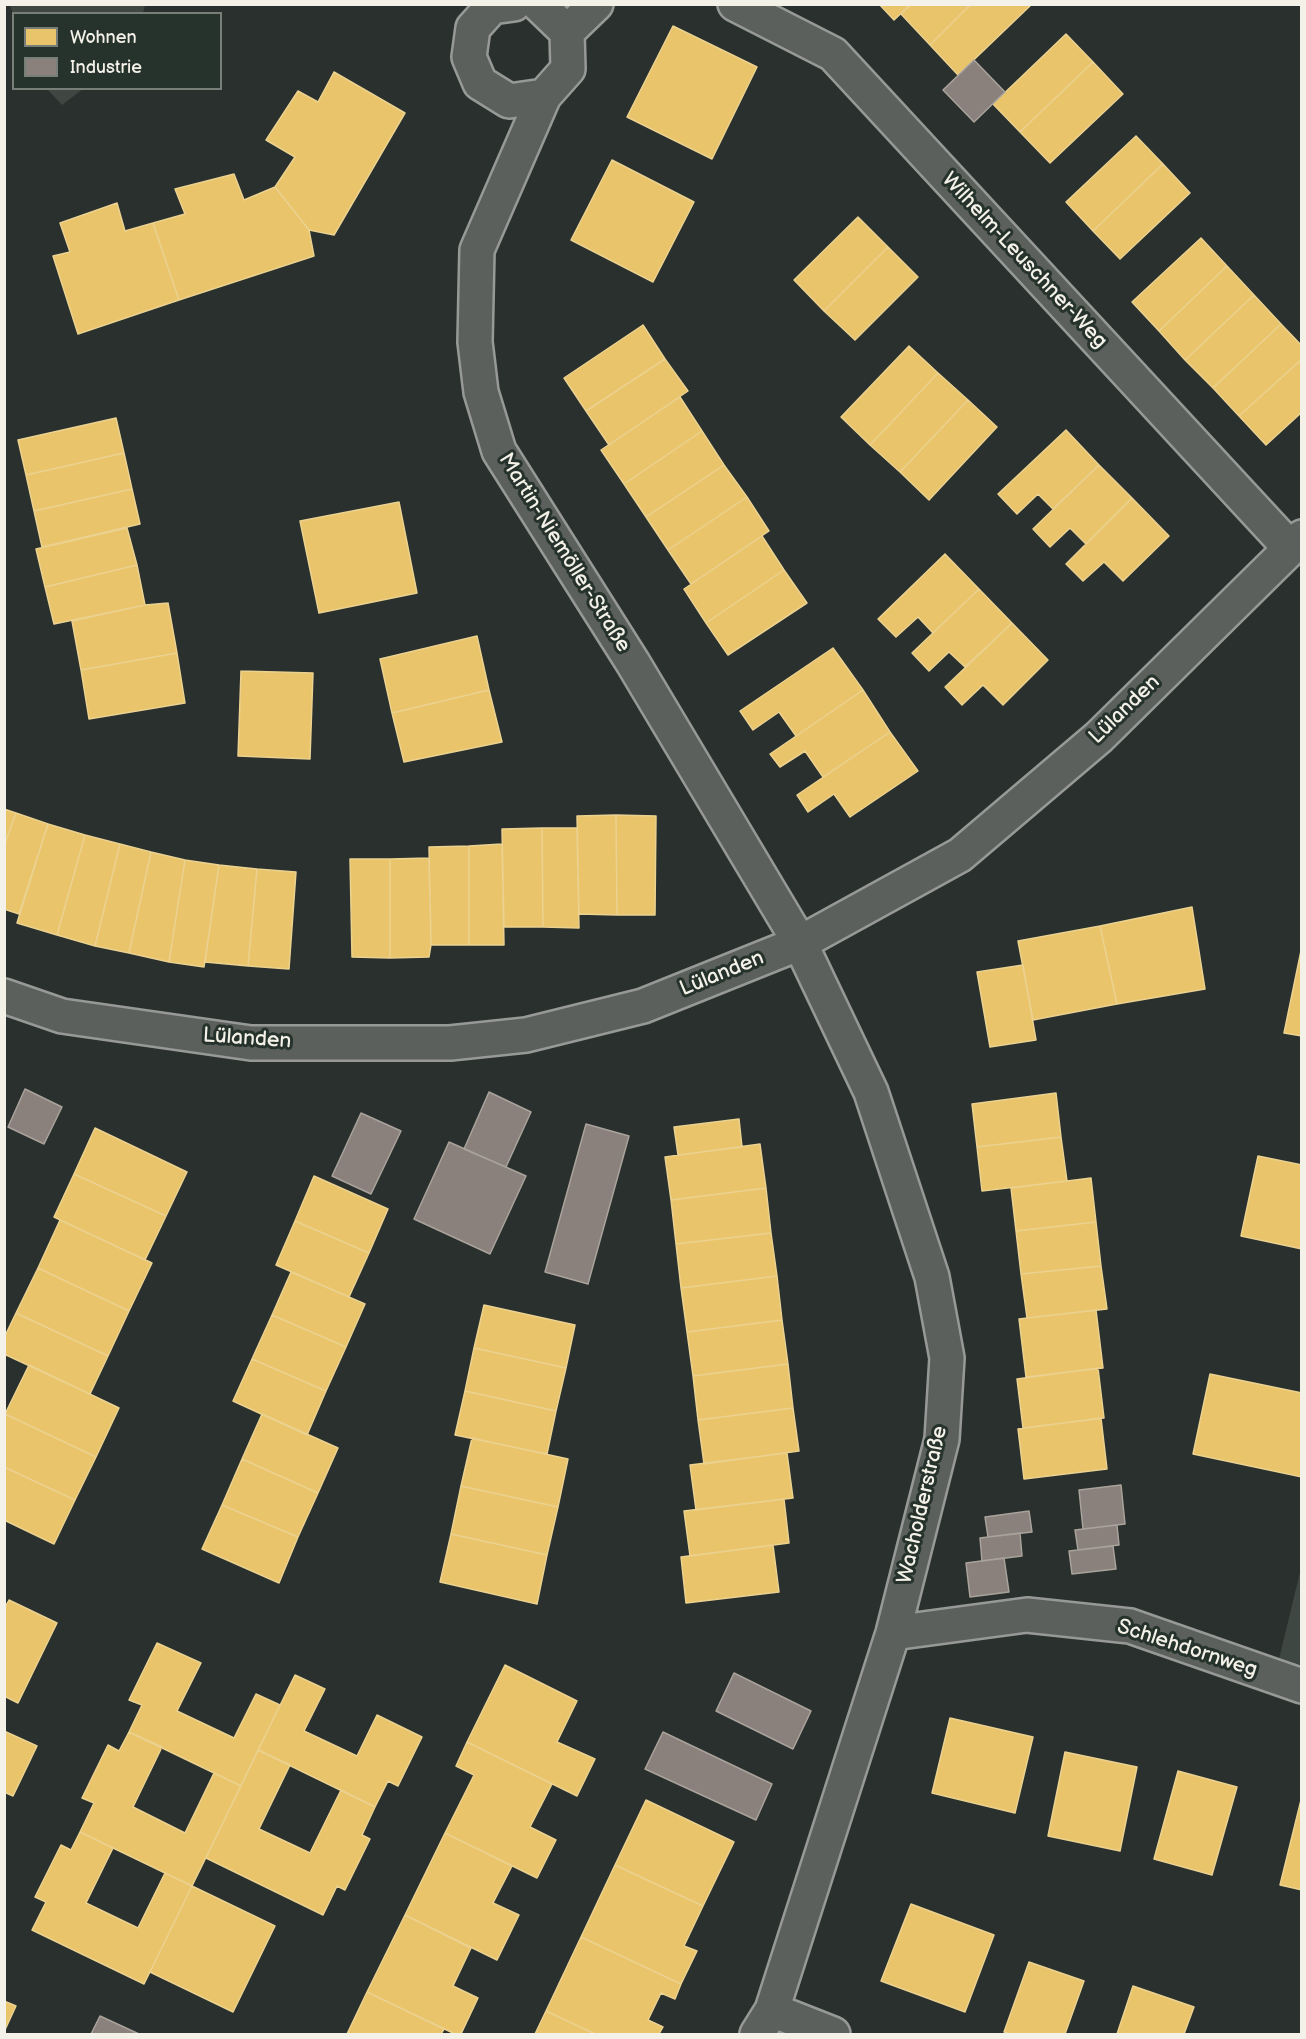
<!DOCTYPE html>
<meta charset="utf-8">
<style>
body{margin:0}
#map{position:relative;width:1306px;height:2039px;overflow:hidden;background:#29302d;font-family:"Balsamiq Sans",sans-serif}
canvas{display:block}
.frame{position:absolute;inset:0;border:6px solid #f4f1e8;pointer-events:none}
.legend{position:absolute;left:12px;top:12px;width:210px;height:78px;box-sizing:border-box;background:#26332d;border:2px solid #787f78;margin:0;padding:8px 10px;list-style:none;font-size:18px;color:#f4f1e8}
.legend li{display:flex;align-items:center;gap:12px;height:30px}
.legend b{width:30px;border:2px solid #787f78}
</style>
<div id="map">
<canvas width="1306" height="2039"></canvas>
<div class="frame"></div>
<ul class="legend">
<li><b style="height:16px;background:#e9c46a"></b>Wohnen</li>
<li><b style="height:16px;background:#8a817c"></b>Industrie</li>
</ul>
</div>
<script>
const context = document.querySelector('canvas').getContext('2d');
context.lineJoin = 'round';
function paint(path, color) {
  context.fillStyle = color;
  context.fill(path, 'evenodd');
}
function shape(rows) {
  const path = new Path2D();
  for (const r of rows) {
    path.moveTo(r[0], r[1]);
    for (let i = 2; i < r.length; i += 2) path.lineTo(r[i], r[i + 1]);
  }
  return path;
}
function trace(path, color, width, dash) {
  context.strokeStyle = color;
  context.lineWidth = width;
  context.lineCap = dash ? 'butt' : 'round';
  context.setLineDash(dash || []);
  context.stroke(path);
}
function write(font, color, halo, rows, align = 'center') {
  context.font = font + ' "Balsamiq Sans",sans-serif';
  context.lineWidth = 6;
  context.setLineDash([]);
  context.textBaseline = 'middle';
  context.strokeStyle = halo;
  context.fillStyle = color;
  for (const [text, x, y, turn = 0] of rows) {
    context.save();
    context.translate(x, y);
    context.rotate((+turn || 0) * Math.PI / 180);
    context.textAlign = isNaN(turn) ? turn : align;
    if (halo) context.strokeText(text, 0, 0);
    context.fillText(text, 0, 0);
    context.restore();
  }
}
const green = shape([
 [10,5,10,4,145,5,143,13,13,14],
 [47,89,83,89,62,105],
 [1301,1568,1301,1667,1279,1659]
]);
const homes = shape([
 [879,4,911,4,894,20,879,4],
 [911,4,971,4,930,45,901,14,911,4],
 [971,4,1031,5,958,75,930,45,971,4],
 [673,26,757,67,712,159,627,117,673,26],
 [1066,34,1093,62,1020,132,993,104,1066,34],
 [1093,62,1123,94,1050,163,1020,132,1093,62],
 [334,72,405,113,334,235,309,230,275,187,295,157,266,140,298,91,318,102,334,72],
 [1136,136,1163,164,1093,231,1066,202,1136,136],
 [612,160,694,202,653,282,571,240,612,160],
 [1163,164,1190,193,1120,259,1093,231,1163,164],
 [234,174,244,200,275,187,309,230,314,256,179,300,153,223,185,214,175,189,234,174],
 [117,203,125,231,153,223,179,300,78,334,53,256,70,252,60,223,117,203],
 [858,217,888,247,824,311,794,280,858,217],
 [1201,238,1227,266,1159,331,1132,302,1201,238],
 [888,247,918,277,855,340,824,311,888,247],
 [1227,266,1254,295,1185,360,1159,331,1227,266],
 [1254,295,1281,324,1213,388,1185,360,1254,295],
 [1281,324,1302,346,1302,359,1239,416,1213,388,1281,324],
 [643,325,665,359,586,411,564,378,643,325],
 [909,346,938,373,870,445,841,417,909,346],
 [665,359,688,391,609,445,586,411,665,359],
 [1302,359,1302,412,1266,445,1239,416,1302,359],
 [938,373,968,400,900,472,870,445,938,373],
 [680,397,702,431,624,484,601,450,680,397],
 [968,400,997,427,929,500,900,472,968,400],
 [116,418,124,453,26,475,18,440,116,418],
 [1066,430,1099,465,1053,509,1038,494,1017,514,998,494,1066,430],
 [702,431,724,465,646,517,624,484,702,431],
 [124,453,132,489,34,511,26,475,124,453],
 [724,465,747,497,668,550,646,517,724,465],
 [1099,465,1132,498,1086,544,1070,528,1050,547,1033,529,1099,465],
 [132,489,140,524,42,547,34,511,132,489],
 [747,497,769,531,691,584,668,550,747,497],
 [1132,498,1169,536,1123,581,1104,562,1083,581,1066,564,1132,498],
 [399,502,417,593,319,613,300,521,399,502],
 [127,528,137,565,45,587,36,549,127,528],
 [762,536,784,570,706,623,684,589,762,536],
 [945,554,979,589,933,633,918,617,896,637,878,619,945,554],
 [137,565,145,605,54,624,45,587,137,565],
 [784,570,807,603,728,655,706,623,784,570],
 [979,589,1012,623,965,667,949,652,929,671,912,653,979,589],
 [168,603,177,653,81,670,72,621,145,605,168,603],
 [1012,623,1048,660,1003,705,983,685,962,705,945,687,1012,623],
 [477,636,489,690,392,713,380,659,477,636],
 [833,648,863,690,796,736,779,712,753,730,740,711,833,648],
 [177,653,185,703,89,719,81,670,177,653],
 [241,671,313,673,310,759,238,756,241,671],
 [489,690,502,742,404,762,392,713,489,690],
 [863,690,890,732,823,777,805,751,780,767,770,754,863,690],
 [890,732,918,771,850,817,834,794,808,812,797,795,890,732],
 [4,809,16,813,4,846,4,809],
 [16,813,48,824,19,914,4,909,4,846,16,813],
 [616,815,617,915,579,914,577,816,616,815],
 [616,815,656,816,655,915,617,915,616,815],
 [48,824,85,835,57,935,17,923,48,824],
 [542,828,543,927,504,927,502,829,542,828],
 [542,828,577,828,579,928,543,927,542,828],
 [85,835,120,844,95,946,57,935,85,835],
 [120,844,151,852,129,953,95,946,120,844],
 [502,844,504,945,469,945,469,846,502,844],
 [469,846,469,945,431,945,429,847,469,846],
 [151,852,185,860,169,962,129,953,151,852],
 [429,858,431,945,429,957,390,958,390,859,429,858],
 [350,859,390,859,390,958,352,957,350,859],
 [185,860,219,865,204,967,169,962,185,860],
 [219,865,257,869,248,966,205,962,219,865],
 [257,869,296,872,289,969,248,966,257,869],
 [1192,907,1205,989,1117,1004,1100,926,1192,907],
 [1100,926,1117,1004,1033,1020,1018,941,1100,926],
 [1302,946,1302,1036,1284,1033,1302,946],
 [1023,965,1036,1040,990,1047,977,972,1023,965],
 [1056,1093,1061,1137,977,1147,972,1104,1056,1093],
 [739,1119,742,1147,678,1155,674,1127,739,1119],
 [95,1128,187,1172,166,1216,74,1174,95,1128],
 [1061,1137,1067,1181,982,1191,977,1147,1061,1137],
 [760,1144,766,1188,671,1200,665,1157,760,1144],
 [1258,1156,1302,1165,1302,1249,1241,1236,1258,1156],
 [74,1174,166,1216,145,1260,54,1217,74,1174],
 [314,1176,388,1209,369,1253,295,1221,314,1176],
 [1091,1178,1096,1222,1016,1231,1011,1188,1091,1178],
 [766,1188,771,1233,676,1244,671,1200,766,1188],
 [60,1220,152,1263,129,1311,38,1268,60,1220],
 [295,1221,369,1253,349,1297,276,1265,295,1221],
 [1096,1222,1101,1266,1021,1274,1016,1231,1096,1222],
 [771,1233,777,1276,681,1288,676,1244,771,1233],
 [1101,1266,1107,1309,1027,1318,1021,1274,1101,1266],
 [38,1268,129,1311,108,1356,16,1313,38,1268],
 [291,1272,365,1304,346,1347,272,1315,291,1272],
 [777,1276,782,1320,687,1332,681,1288,777,1276],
 [484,1305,575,1325,566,1368,474,1348,484,1305],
 [1096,1310,1103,1368,1026,1377,1019,1319,1096,1310],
 [16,1313,108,1356,90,1394,4,1354,4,1338,16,1313],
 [272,1315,346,1347,326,1391,252,1359,272,1315],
 [782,1320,788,1364,693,1376,687,1332,782,1320],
 [474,1348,566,1368,556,1411,465,1391,474,1348],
 [252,1359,326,1391,307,1435,233,1401,252,1359],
 [788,1364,793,1408,698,1420,693,1376,788,1364],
 [29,1365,119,1408,96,1457,5,1414,29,1365],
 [1098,1368,1104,1418,1023,1428,1017,1379,1098,1368],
 [1210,1374,1302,1393,1302,1477,1193,1454,1210,1374],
 [465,1391,556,1411,547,1454,455,1435,465,1391],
 [793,1408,799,1451,704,1464,698,1420,793,1408],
 [5,1414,96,1457,75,1500,4,1467,5,1414],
 [262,1414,338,1448,318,1493,242,1459,262,1414],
 [1101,1418,1107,1469,1024,1479,1018,1429,1101,1418],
 [472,1438,568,1459,558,1507,461,1486,472,1438],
 [787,1453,793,1498,696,1510,690,1465,787,1453],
 [242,1459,318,1493,298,1537,222,1505,242,1459],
 [4,1467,75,1500,54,1544,4,1520,4,1467],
 [461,1486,558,1507,547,1555,451,1534,461,1486],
 [784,1499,789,1543,690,1556,684,1511,784,1499],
 [222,1505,298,1537,279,1583,202,1549,222,1505],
 [451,1534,547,1555,537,1604,440,1582,451,1534],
 [773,1545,779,1592,686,1603,681,1557,773,1545],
 [9,1600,57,1623,18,1703,4,1696,4,1609,9,1600],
 [157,1643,201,1663,177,1711,234,1738,256,1694,280,1705,241,1786,129,1732,142,1705,129,1700,157,1643],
 [505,1665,577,1701,557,1742,595,1759,577,1796,467,1742,505,1665],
 [295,1675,325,1689,304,1731,357,1756,377,1715,422,1737,398,1786,388,1781,375,1807,258,1750,295,1675],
 [950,1718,1033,1737,1015,1813,932,1793,950,1718],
 [4,1731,37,1746,13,1796,4,1792,4,1731],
 [129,1732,162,1747,133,1807,185,1833,214,1773,241,1786,192,1886,80,1832,94,1803,82,1798,108,1745,119,1751,129,1732],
 [467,1742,552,1784,530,1827,556,1840,537,1878,445,1833,474,1775,456,1766,467,1742],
 [258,1750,290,1765,259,1829,310,1853,341,1790,375,1807,362,1835,370,1839,345,1890,337,1886,323,1915,206,1858,258,1750],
 [1065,1752,1137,1767,1120,1851,1048,1836,1065,1752],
 [1178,1771,1237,1787,1212,1875,1154,1859,1178,1771],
 [646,1800,734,1842,703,1906,615,1865,646,1800],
 [1301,1800,1302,1800,1302,1890,1280,1885,1301,1800],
 [80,1832,113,1848,86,1903,138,1928,165,1873,192,1886,144,1984,32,1930,46,1902,35,1897,61,1845,71,1850,80,1832],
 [445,1833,512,1866,493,1903,519,1915,497,1960,405,1915,445,1833],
 [615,1865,703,1906,684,1946,697,1951,681,1984,581,1937,615,1865],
 [192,1886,275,1926,233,2012,150,1972,192,1886],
 [911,1904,994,1935,965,2012,881,1981,911,1904],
 [405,1915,471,1948,453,1986,478,1998,461,2034,455,2034,367,1992,405,1915],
 [581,1937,681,1984,675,1999,661,1993,648,2020,663,2027,659,2034,595,2034,546,2011,581,1937],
 [1029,1962,1084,1981,1065,2034,1011,2034,1004,2032,1029,1962],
 [1133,1986,1194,2007,1184,2034,1117,2034,1133,1986],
 [367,1992,444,2029,441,2034,347,2034,367,1992],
 [4,2001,16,2006,4,2032,4,2001],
 [546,2011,595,2034,535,2034,546,2011]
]);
const industry = shape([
 [974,60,1005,92,974,122,943,90,974,60],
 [25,1089,62,1107,44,1144,8,1127,25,1089],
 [489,1092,531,1112,506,1167,464,1149,489,1092],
 [361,1113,401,1131,371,1194,332,1176,361,1113],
 [586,1124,629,1136,588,1284,545,1272,586,1124],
 [449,1142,526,1176,490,1254,414,1219,449,1142],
 [1121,1485,1125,1524,1083,1529,1079,1490,1121,1485],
 [1029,1511,1032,1532,988,1537,985,1517,1029,1511],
 [1117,1525,1119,1545,1078,1550,1075,1530,1117,1525],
 [1020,1533,1022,1556,982,1561,980,1538,1020,1533],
 [1113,1546,1116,1569,1072,1574,1069,1551,1113,1546],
 [1004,1558,1009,1592,970,1597,966,1563,1004,1558],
 [734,1673,811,1711,793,1749,716,1711,734,1673],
 [663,1732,772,1784,756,1820,645,1769,663,1732],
 [100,2016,139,2034,91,2034,100,2016]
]);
const street = shape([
 [514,4,492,7,473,28,469,57,480,83,509,101,544,96,568,69,567,32,538,4],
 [735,4,833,54,1290,548],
 [567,32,596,4],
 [544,96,477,250,475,342,481,392,499,451,633,663,800,943,871,1092,932,1277,947,1358,942,1439,893,1633,772,2010,757,2034],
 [4,996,62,1016,251,1043,450,1043,526,1035,643,1006,800,943,960,855,1099,737,1302,537],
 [893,1633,1027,1615,1130,1626,1302,1686],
 [772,2010,833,2034]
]);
const streetNames = [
 ["Wilhelm-Leuschner-Weg",1024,261,47],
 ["Martin-Niemöller-Straße",564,553,58],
 ["Lülanden",1125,710,-44],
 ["Lülanden",722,974,-22],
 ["Lülanden",247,1039,4],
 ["Wacholderstraße",923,1505,-77],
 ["Schlehdornweg",1187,1649,18]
];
paint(green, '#3e4742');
paint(homes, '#e9c46a');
trace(homes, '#ecd290', 1.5);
paint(industry, '#8a817c');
trace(industry, '#aaa39c', 1.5);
trace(street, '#969996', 38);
trace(street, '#5c605c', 33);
write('21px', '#f4f1e8', '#26332d', streetNames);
</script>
